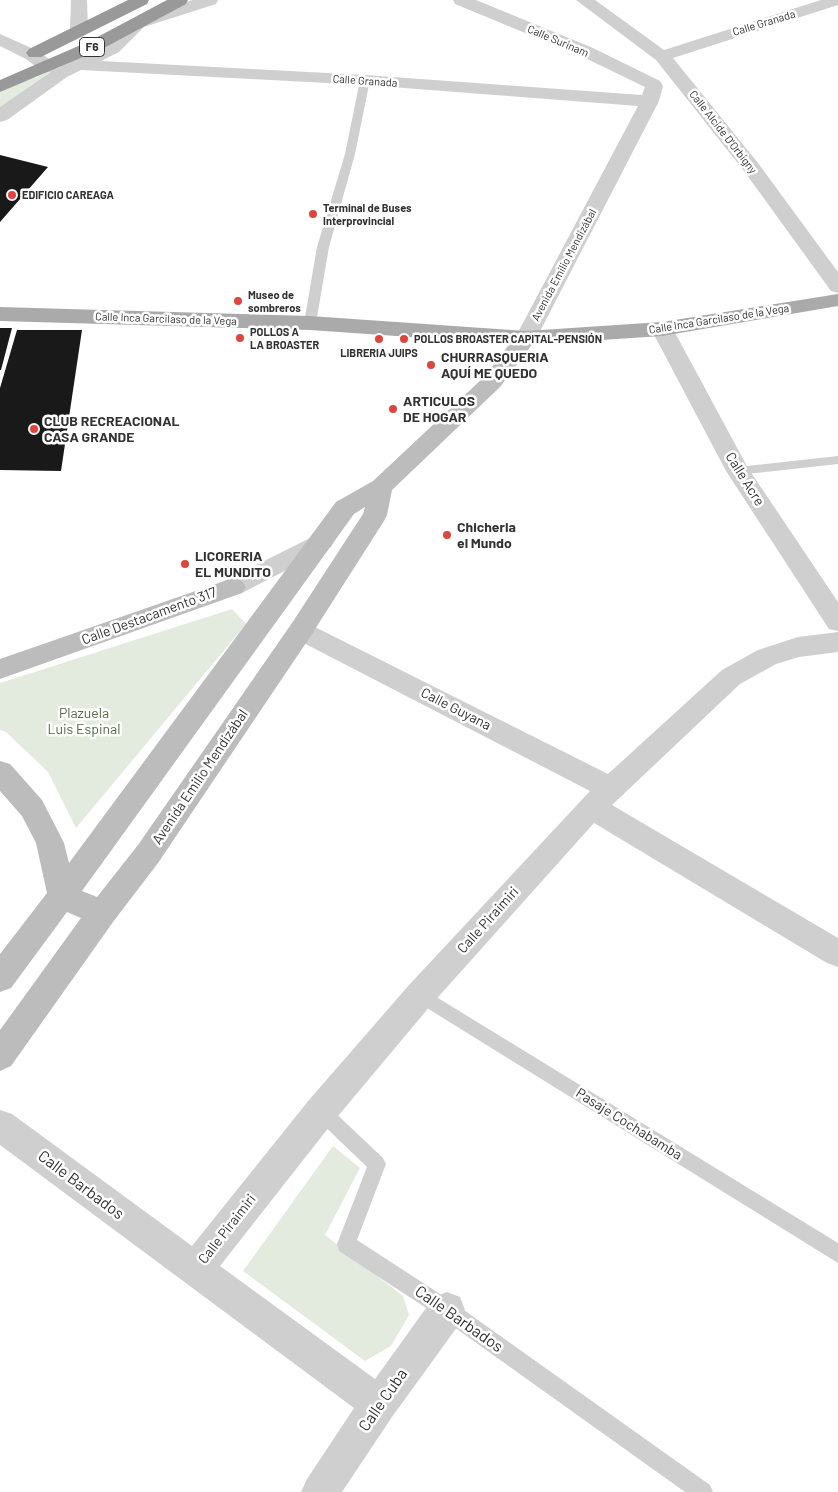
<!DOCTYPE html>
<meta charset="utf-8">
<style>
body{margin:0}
canvas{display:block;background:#fff}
</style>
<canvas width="838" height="1492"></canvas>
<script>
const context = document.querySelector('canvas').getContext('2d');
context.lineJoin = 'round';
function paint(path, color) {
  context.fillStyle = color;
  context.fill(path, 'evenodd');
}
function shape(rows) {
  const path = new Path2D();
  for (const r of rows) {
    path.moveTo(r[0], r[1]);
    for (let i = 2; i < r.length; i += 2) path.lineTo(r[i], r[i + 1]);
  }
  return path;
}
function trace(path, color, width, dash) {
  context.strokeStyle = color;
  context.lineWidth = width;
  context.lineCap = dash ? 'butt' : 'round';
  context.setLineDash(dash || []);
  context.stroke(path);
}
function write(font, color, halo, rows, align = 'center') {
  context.font = font + ' Barlow,sans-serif';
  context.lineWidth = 5;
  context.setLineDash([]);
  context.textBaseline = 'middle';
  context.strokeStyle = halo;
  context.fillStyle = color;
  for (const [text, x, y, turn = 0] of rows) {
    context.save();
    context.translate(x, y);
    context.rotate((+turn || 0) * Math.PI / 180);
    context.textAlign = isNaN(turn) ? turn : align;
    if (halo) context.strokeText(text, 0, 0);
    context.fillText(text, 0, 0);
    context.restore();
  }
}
const green = shape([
 [105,44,0,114,0,90,37,77],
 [232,609,246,624,76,828,48,772,6,732,0,730,0,683],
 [333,1146,360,1168,325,1235,403,1296,409,1315,391,1346,365,1361,243,1271]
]);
const building = shape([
 [0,155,48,167,0,222],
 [0,328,12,328,1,370,0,370],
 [17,330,82,330,61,471,0,470,0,388]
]);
const lane = shape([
 [365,77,370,80,355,154,329,247,316,323,310,327,304,323,317,247,345,154,360,80,365,77],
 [838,456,838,464,738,475,732,471,738,467,838,456],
 [420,987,838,1243,838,1263,414,1000,412,995,414,990,420,987],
 [321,1103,327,1105,383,1158,386,1164,357,1240,454,1303,710,1485,713,1492,685,1492,440,1317,339,1251,337,1244,367,1167,315,1117,312,1111,315,1105,321,1103]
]);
const street = shape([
 [71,0,87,0,88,31,85,35,79,36,73,35,70,31,71,0],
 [193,0,218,0,216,4,144,27,119,52,101,61,365,75,642,95,645,87,581,56,455,4,453,0,476,0,593,48,660,81,663,86,659,101,534,343,526,345,518,343,515,338,638,106,365,85,81,70,67,77,7,120,0,122,0,107,51,72,42,71,26,59,0,46,0,34,38,51,54,63,56,69,107,44,132,19,193,0],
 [576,0,595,0,664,50,821,0,838,0,838,5,673,58,758,163,838,272,838,293,831,291,744,171,656,60,576,0],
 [662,322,670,324,673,329,748,468,838,602,838,631,829,629,726,471,651,329,654,324,662,322],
 [322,532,331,535,334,541,331,547,242,593,233,596,224,593,220,587,224,581,322,532],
 [301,620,608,774,722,670,758,650,798,637,838,632,838,652,799,657,776,664,740,684,612,805,838,938,838,967,827,963,594,823,431,1005,333,1122,220,1266,375,1379,434,1297,447,1292,460,1297,465,1310,460,1323,392,1417,342,1492,301,1492,307,1479,354,1408,0,1145,0,1110,12,1114,192,1246,309,1100,409,985,590,791,292,637,288,630,292,623,301,620]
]);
const secondary = shape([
 [526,331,534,333,537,338,500,387,392,490,387,515,384,521,310,637,158,863,113,922,11,1066,0,1071,0,1030,81,918,67,912,11,988,0,992,0,954,47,893,36,843,22,816,0,791,0,761,10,764,42,800,64,843,69,863,336,502,373,481,484,377,518,333,526,331],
 [365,507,363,514,292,623,138,845,97,897,82,891,354,514,365,507],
 [233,578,242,581,246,587,242,593,0,679,0,659,233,578]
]);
const primary = shape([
 [838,294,838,306,662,336,526,345,310,330,0,321,0,307,310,316,526,331,662,322,838,294]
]);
const highway = shape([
 [128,0,149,0,147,4,41,57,29,57,26,53,29,49,128,0],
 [167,0,188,0,186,4,102,49,0,92,0,80,90,41,167,0]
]);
const markers = [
 [12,195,5,"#de453f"],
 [313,214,5,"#de453f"],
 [238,301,5,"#de453f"],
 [240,338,5,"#de453f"],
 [379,339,5,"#de453f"],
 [404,339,5,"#de453f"],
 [431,365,5,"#de453f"],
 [393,409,5,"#de453f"],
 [34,429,5,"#de453f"],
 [447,535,5,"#de453f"],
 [185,564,5,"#de453f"]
];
const farStreetnames = [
 ["Calle Granada",764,23,-17],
 ["Calle Surinam",558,41,23],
 ["Calle Granada",365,81,4],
 ["Calle Alcide D'Orbigny",723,132,52],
 ["Avenida Emilio Mendizábal",564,265,-62],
 ["Calle Inca Garcilaso de la Vega",166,319,2],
 ["Calle Inca Garcilaso de la Vega",719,319,-9]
];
const farPoinames = [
 ["EDIFICIO CAREAGA",22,195],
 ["Terminal de Buses",323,208],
 ["Interprovincial",323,221],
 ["Museo de",248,295],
 ["sombreros",248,308],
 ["POLLOS A",250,332],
 ["LA BROASTER",250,345],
 ["POLLOS BROASTER CAPITAL-PENSIÓN",414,339],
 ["LIBRERIA JUIPS",379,353,"center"]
];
const shields = [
 [92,47,25]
];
const shieldNames = [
 ["F6",92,47]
];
const poiNames = [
 ["CHURRASQUERIA",441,357],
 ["AQUÍ ME QUEDO",441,373],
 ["ARTICULOS",403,401],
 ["DE HOGAR",403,417],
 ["CLUB RECREACIONAL",44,421],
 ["CASA GRANDE",44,437],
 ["Chicheria",457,527],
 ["el Mundo",457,543],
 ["LICORERIA",195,556],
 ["EL MUNDITO",195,572]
];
const streetNames = [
 ["Calle Acre",745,479,58],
 ["Calle Destacamento 317",149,616,-20],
 ["Calle Guyana",456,709,27],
 ["Avenida Emilio Mendizábal",200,777,-56],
 ["Calle Piraimiri",488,920,-48],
 ["Pasaje Cochabamba",629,1124,32],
 ["Calle Piraimiri",227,1229,-52]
];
const parkNames = [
 ["Plazuela",84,713],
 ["Luis Espinal",84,729]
];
const nearStreetnames = [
 ["Calle Barbados",81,1185,37],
 ["Calle Barbados",459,1319,35],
 ["Calle Cuba",383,1400,-55]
];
paint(green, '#e3ebde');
paint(building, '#191919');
paint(lane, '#cfcfcf');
paint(street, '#cfcfcf');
paint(secondary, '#bcbcbc');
paint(primary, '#aaa');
paint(highway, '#999');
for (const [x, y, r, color] of markers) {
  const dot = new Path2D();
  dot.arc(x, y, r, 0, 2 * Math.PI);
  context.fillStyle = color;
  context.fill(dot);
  trace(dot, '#fff', 2);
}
write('11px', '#323232', '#fff', farStreetnames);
write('bold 11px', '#323232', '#fff', farPoinames, 'left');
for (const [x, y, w] of shields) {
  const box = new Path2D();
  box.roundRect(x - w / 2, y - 9.5, w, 19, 4);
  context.fillStyle = '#fff';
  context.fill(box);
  trace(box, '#323232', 1);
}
write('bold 12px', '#323232', null, shieldNames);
write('bold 14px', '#323232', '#fff', poiNames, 'left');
write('14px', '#323232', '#fff', streetNames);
write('14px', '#506d40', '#fff', parkNames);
write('16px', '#323232', '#fff', nearStreetnames);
</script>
